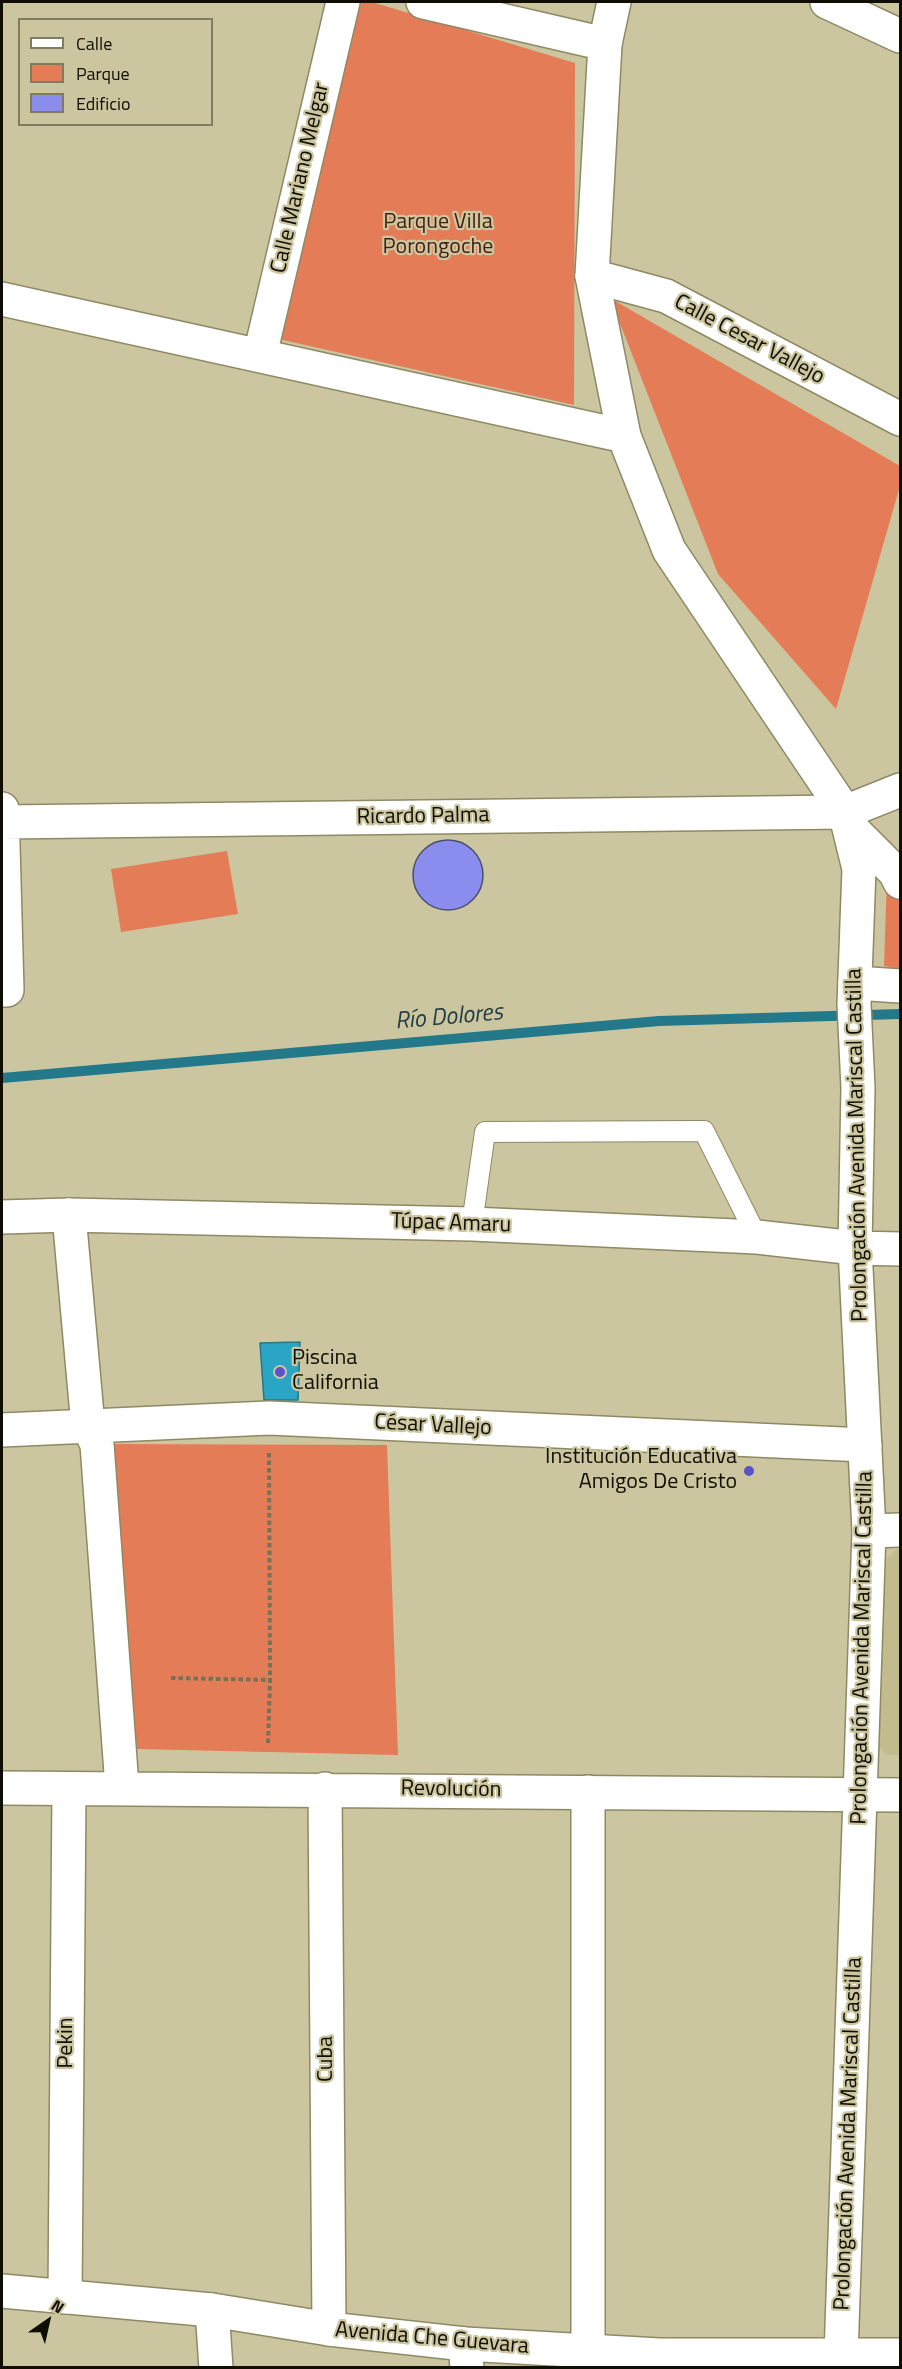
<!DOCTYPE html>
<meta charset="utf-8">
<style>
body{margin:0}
#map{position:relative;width:902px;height:2369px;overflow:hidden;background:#cbc69f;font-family:"Titillium Web",sans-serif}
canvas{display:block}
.frame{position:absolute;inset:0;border:3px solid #100e02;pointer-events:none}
.legend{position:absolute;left:18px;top:18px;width:195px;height:108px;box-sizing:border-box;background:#cbc69f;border:2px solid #807c60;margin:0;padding:8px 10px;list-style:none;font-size:18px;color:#100e02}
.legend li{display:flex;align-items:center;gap:12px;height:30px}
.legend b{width:30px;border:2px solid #807c60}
.north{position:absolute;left:18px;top:2291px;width:60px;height:60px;-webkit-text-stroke:4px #cbc69f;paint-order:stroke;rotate:34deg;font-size:16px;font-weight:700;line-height:24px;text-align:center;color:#100e02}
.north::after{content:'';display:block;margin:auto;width:21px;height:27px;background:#100e02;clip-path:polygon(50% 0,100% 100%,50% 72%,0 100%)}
</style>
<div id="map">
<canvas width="902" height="2369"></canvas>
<div class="frame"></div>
<ul class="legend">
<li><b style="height:8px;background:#fff"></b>Calle</li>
<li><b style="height:16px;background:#e47d57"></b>Parque</li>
<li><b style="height:16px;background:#8a8ded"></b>Edificio</li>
</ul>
<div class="north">N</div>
</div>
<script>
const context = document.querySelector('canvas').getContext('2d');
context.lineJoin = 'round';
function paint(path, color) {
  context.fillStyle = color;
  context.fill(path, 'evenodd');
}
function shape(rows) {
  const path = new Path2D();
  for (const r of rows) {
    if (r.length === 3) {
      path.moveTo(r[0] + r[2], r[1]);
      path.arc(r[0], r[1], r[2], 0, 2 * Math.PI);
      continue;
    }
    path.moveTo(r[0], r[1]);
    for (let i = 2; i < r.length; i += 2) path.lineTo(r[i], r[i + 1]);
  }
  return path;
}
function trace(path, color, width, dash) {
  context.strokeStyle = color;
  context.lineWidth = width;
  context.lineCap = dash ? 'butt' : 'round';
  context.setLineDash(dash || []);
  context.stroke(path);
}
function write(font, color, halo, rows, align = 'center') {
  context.font = font + ' "Titillium Web",sans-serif';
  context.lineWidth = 4.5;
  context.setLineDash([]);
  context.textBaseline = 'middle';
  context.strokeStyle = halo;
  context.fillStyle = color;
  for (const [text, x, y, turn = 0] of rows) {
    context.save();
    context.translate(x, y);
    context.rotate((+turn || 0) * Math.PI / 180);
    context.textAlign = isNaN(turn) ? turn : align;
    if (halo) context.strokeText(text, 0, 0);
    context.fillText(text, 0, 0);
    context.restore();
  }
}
const built = shape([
 [897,1549,900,1549,900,1755,887,1755,879,1747,882,1563]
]);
const green = shape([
 [350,2,372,2,575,63,574,405,278,339],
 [610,298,900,466,900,486,836,709,718,574],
 [227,851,238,914,121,932,111,869],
 [887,877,900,891,900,969,884,966],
 [111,1444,387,1445,398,1755,137,1749]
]);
const water = shape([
 [300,1342,298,1400,264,1400,260,1343,300,1342]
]);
const stream = shape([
 [2,1078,659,1021,900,1014]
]);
const building = shape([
 [448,875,35]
]);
const path = shape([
 [269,1453,270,1680],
 [171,1678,270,1680,268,1745]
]);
const lane = shape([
 [472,1224,485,1132,704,1131,757,1237]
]);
const street = shape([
 [423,2,605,44],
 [827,2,900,36],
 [592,276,666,296,900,419],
 [2,299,624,436],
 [260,355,343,2],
 [2,809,7,990,2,990],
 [2,822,845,812,900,790],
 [849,826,895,872,900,882],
 [855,983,900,986],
 [69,1215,88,1426,97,1444,122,1787],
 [2,1430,269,1418,865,1445],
 [869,1531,900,1530],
 [2,1788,900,1795],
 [325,1789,329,2329],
 [65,2297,69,1789],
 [212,2310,216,2368],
 [465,2344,467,2368],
 [588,2351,588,1792]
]);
const secondary = shape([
 [614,2,605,44,592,276,624,436,669,550,845,812,859,869,854,1004,858,1088,855,1248,869,1531,841,2356],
 [2,1217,69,1215,472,1224,757,1237,855,1248,900,1249],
 [2,2291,212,2310,329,2329,465,2344,659,2355,900,2355]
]);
const markers = [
 [280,1372,6,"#5952ca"],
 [749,1471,6,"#5952ca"]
];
const streetNames = [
 ["Calle Mariano Melgar",301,178,-77],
 ["Calle Cesar Vallejo",749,340,28],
 ["Ricardo Palma",423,817,-1],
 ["Prolongación Avenida Mariscal Castilla",858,1145,-91],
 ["Túpac Amaru",451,1224,2],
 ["César Vallejo",433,1426,3],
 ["Prolongación Avenida Mariscal Castilla",863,1648,-89],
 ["Revolución",451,1790,1],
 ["Pekin",67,2043,-90],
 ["Cuba",327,2059,-90],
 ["Prolongación Avenida Mariscal Castilla",849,2134,-88],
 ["Avenida Che Guevara",432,2339,5]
];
const parkNames = [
 ["Parque Villa",438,223],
 ["Porongoche",438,248]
];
const poiNames = [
 ["Piscina",292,1359],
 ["California",292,1384],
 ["Institución Educativa",737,1458,"right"],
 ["Amigos De Cristo",737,1483,"right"]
];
const waterNames = [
 ["Río Dolores",449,1018,-5]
];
paint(built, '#c2bb8d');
paint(green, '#e47d57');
paint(water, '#2ba5c5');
trace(water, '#23788a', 1.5);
trace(stream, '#23788a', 10);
paint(building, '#8a8ded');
trace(building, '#4c4e6e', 1.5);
trace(lane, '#8e8964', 22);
trace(street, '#8e8964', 36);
trace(secondary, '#8e8964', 36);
trace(path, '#757257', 4, [4.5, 3]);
trace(lane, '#fff', 20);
trace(street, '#fff', 33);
trace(secondary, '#fff', 33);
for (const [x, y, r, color] of markers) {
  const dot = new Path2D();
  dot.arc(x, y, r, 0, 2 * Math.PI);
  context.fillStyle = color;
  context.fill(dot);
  trace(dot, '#cbc69f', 2);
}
write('22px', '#100e02', '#cbc69f', streetNames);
write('22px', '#471e0f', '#cbc69f', parkNames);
write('22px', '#100e02', '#cbc69f', poiNames, 'left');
write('italic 24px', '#253e46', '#cbc69f', waterNames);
</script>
